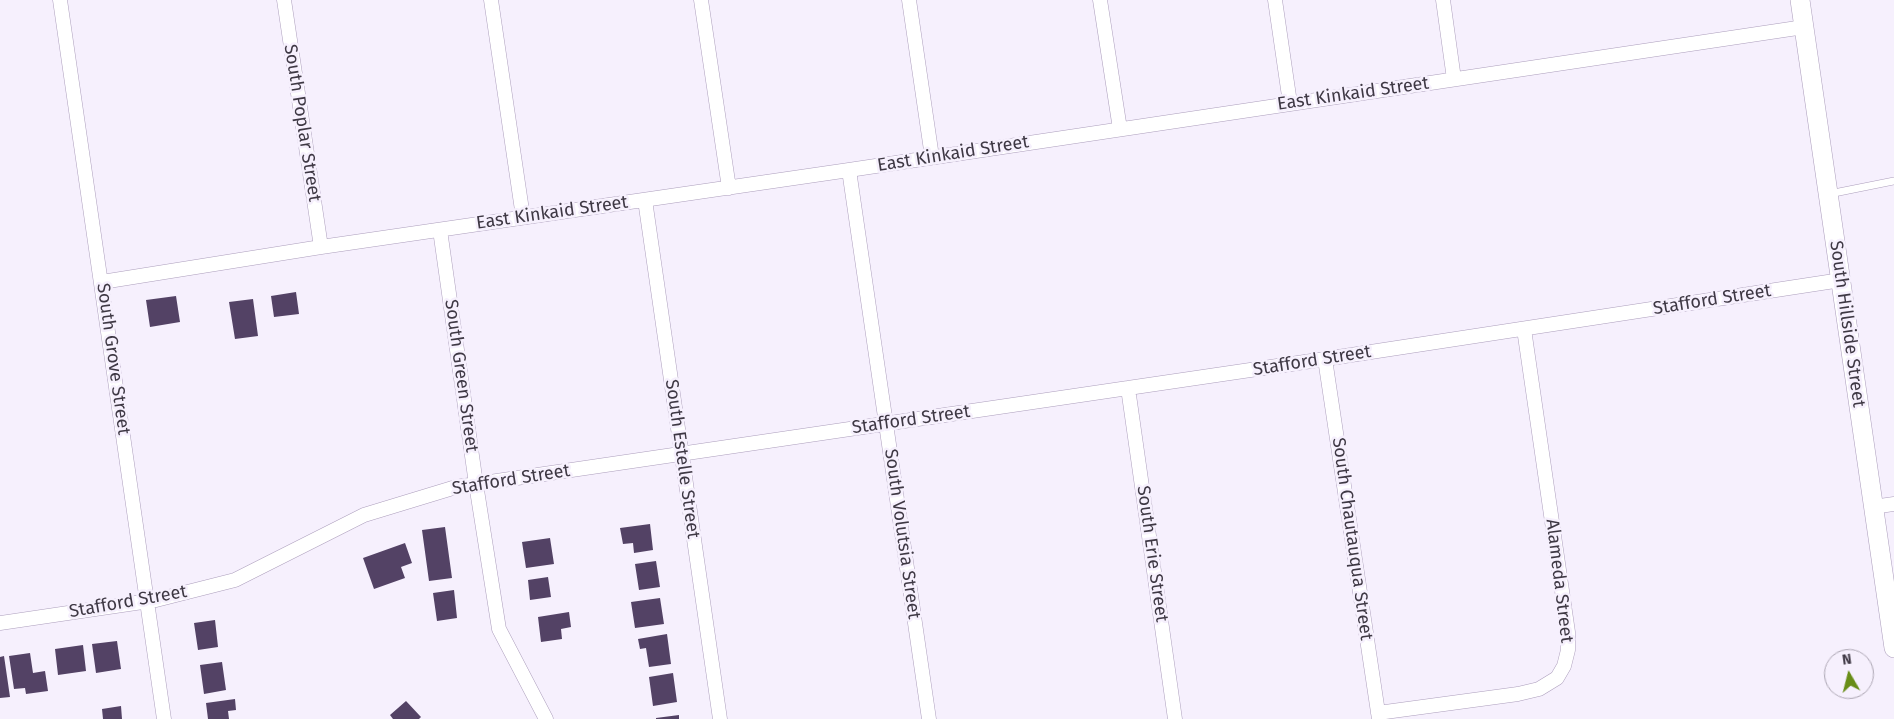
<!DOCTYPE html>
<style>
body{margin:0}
#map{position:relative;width:1894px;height:719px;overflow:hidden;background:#f6f0fd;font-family:"Fira Sans",sans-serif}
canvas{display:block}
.north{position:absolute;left:1824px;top:649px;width:50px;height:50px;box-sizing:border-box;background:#f6f0fd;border:1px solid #aca6b3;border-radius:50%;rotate:352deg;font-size:14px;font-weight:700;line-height:20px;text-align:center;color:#3e3844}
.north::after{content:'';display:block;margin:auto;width:18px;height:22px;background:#688d17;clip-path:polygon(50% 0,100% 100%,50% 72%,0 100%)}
</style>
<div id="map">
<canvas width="1894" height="719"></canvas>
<div class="north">N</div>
</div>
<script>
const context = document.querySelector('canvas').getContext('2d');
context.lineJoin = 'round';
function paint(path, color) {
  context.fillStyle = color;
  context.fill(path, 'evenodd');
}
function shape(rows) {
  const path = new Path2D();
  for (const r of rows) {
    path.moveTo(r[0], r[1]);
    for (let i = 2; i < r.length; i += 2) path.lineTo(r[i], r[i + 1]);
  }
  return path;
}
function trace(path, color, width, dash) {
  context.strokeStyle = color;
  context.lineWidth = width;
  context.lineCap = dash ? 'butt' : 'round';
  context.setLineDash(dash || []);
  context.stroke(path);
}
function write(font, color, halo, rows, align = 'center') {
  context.font = font + ' "Fira Sans",sans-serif';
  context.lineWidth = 5;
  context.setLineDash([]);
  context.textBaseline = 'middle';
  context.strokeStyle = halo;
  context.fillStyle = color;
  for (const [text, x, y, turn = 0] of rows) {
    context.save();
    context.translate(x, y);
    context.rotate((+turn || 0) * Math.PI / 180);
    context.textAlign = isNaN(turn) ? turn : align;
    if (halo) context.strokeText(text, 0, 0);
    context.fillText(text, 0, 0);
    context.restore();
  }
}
const building = shape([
 [296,292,299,314,274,317,271,296],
 [176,296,180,322,150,327,146,300],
 [253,299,258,336,235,339,229,302],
 [650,524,653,550,634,553,633,543,623,544,620,528],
 [445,527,452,578,429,581,422,530],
 [550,538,554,564,526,568,522,542],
 [405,543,412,563,401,567,405,578,374,589,363,558],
 [656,561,660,587,639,590,635,564],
 [548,577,551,597,530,600,528,580],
 [454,590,457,618,437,621,433,593],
 [660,598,664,624,635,628,631,602],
 [569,612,571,627,561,629,562,639,541,642,538,617],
 [215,620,218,647,198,650,194,623],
 [667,634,671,664,649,667,646,648,640,649,638,639],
 [117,641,121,669,96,673,92,644],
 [83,645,86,671,58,675,55,649],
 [30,653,33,673,45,671,48,691,26,694,25,688,14,689,9,656],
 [4,656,10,697,0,698,0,657],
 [222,662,226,690,204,694,200,665],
 [673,673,677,702,653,706,649,677],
 [235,699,236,710,228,711,229,719,208,719,206,703],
 [406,701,421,717,419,719,393,719,390,715],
 [121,706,122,719,103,719,102,709],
 [679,715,679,719,656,719,656,718]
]);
const service = shape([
 [1829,194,1894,181]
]);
const minor = shape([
 [60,0,164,719],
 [284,0,321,247],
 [491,0,523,217],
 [701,0,729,188],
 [909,0,932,157],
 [1100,0,1120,129],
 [1275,0,1290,103],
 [1443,0,1454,79],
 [849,170,929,719],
 [645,200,720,719],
 [440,230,476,484,499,629,546,719],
 [102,282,321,247,849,170,1804,27],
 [1325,359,1379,719],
 [1128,388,1175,719],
 [1873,507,1894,504],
 [0,623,156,600,235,580,364,515,456,487,1325,359,1841,280],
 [1378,713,1518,694,1539,689,1557,678,1564,666,1568,650,1568,632,1524,329]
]);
const secondary = shape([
 [1800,0,1894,648]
]);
const streetNames = [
 ["East Kinkaid Street",1353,94,-8],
 ["South Poplar Street",302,123,81],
 ["East Kinkaid Street",953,154,-9],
 ["East Kinkaid Street",552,213,-8],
 ["Stafford Street",1712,300,-9],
 ["South Hillside Street",1847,324,82],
 ["South Grove Street",113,359,82],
 ["Stafford Street",1312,361,-9],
 ["South Green Street",461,376,82],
 ["Stafford Street",911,420,-8],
 ["South Estelle Street",682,459,82],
 ["Stafford Street",511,480,-9],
 ["South Volutsia Street",902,534,82],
 ["South Chautauqua Street",1352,539,82],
 ["South Erie Street",1152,554,82],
 ["Alameda Street",1559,581,83],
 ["Stafford Street",128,602,-10]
];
paint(building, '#534265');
trace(service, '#ac9ebc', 8);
trace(minor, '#ac9ebc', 15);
trace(secondary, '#ac9ebc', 20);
trace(service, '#fff', 7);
trace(minor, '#fff', 14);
trace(secondary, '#fff', 19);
write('18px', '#3e3844', '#f6f0fd', streetNames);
</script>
